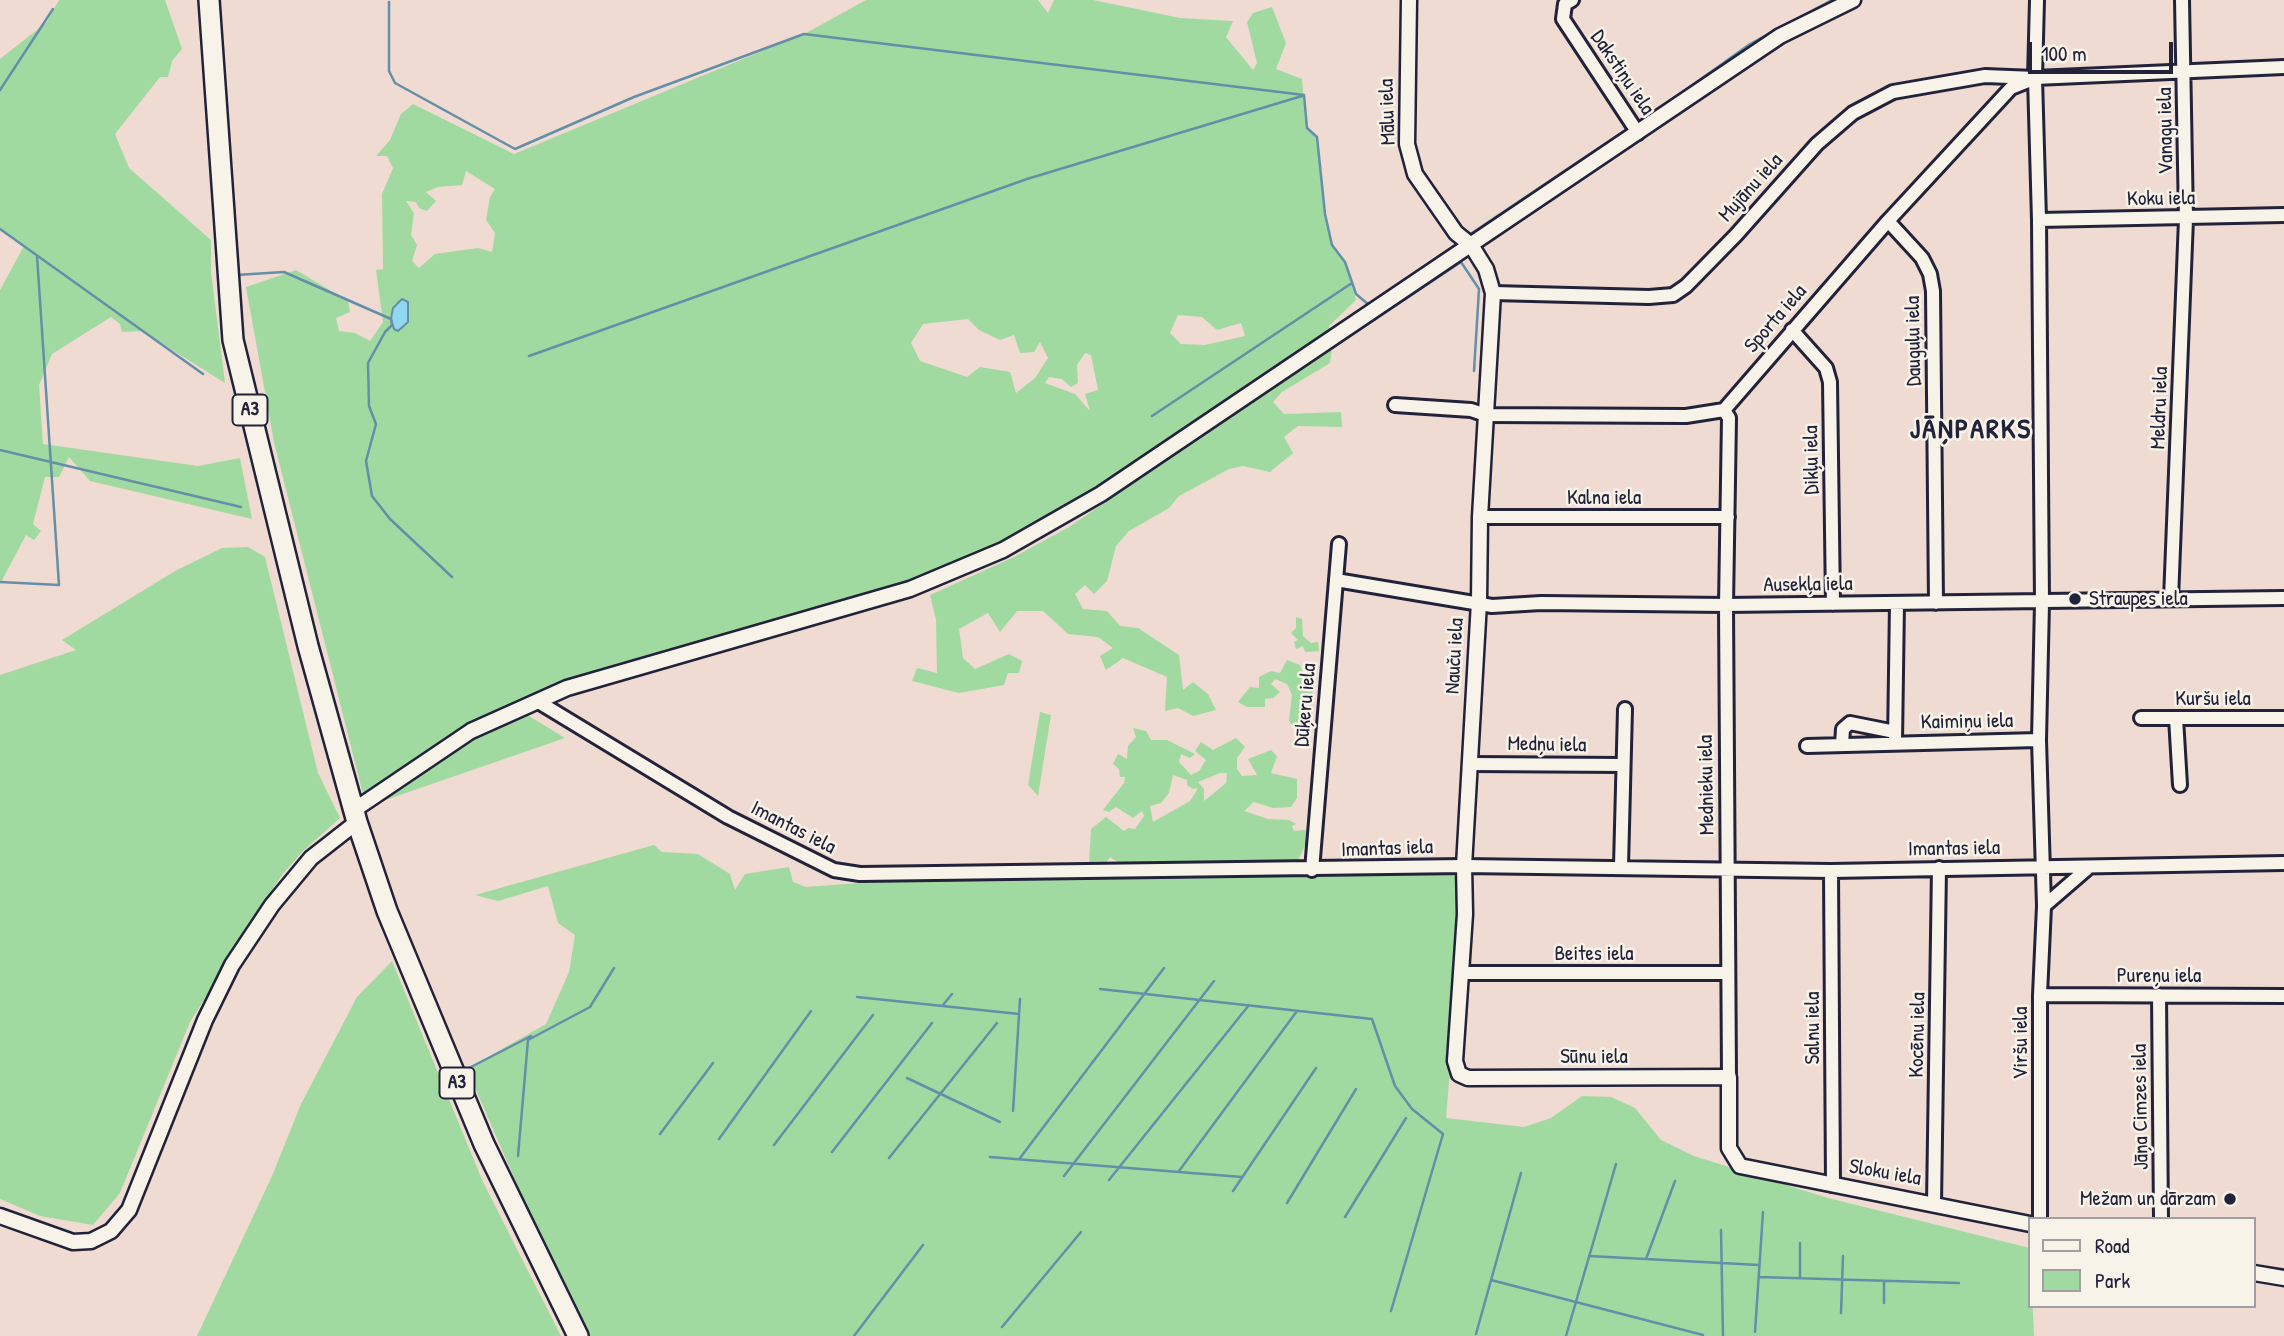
<!DOCTYPE html>
<meta charset="utf-8">
<style>
body{margin:0}
#map{position:relative;width:2284px;height:1336px;overflow:hidden;background:#efdbd1;font-family:"Patrick Hand",sans-serif}
canvas{display:block}
.legend{position:absolute;left:2028px;top:1217px;width:228px;height:91px;box-sizing:border-box;background:#f7f3e8;border:2px solid #a29fa3;margin:0;padding:9px 12px;list-style:none;font-size:21px;color:#22223b}
.legend li{display:flex;align-items:center;gap:14px;height:35px}
.legend b{width:35px;border:2px solid #a29fa3}
.scale{position:absolute;left:2028px;top:42px;width:145px;height:32px;box-sizing:border-box;border:4px solid #22223b;border-top:0;padding-left:9px;font-size:21px;line-height:24px;white-space:nowrap;color:#22223b;-webkit-text-stroke:5px #f7f3e8;paint-order:stroke}
</style>
<div id="map">
<canvas width="2284" height="1336"></canvas>
<ul class="legend">
<li><b style="height:9px;background:#f7f3e8"></b>Road</li>
<li><b style="height:19px;background:#a1daa0"></b>Park</li>
</ul>
<div class="scale">100 m</div>
</div>
<script>
const context = document.querySelector('canvas').getContext('2d');
context.lineJoin = 'round';
function paint(path, color) {
  context.fillStyle = color;
  context.fill(path, 'evenodd');
}
function shape(rows) {
  const path = new Path2D();
  for (const r of rows) {
    path.moveTo(r[0], r[1]);
    for (let i = 2; i < r.length; i += 2) path.lineTo(r[i], r[i + 1]);
  }
  return path;
}
function trace(path, color, width, dash) {
  context.strokeStyle = color;
  context.lineWidth = width;
  context.lineCap = dash ? 'butt' : 'round';
  context.setLineDash(dash || []);
  context.stroke(path);
}
function write(font, color, halo, rows, align = 'center') {
  context.font = font + ' "Patrick Hand",sans-serif';
  context.lineWidth = 5;
  context.setLineDash([]);
  context.textBaseline = 'middle';
  context.strokeStyle = halo;
  context.fillStyle = color;
  for (const [text, x, y, turn = 0] of rows) {
    context.save();
    context.translate(x, y);
    context.rotate((+turn || 0) * Math.PI / 180);
    context.textAlign = isNaN(turn) ? turn : align;
    if (halo) context.strokeText(text, 0, 0);
    context.fillText(text, 0, 0);
    context.restore();
  }
}
const green = shape([
 [59,0,165,0,182,49,172,61,168,77,160,77,115,134,129,168,211,240,211,272,225,383,142,331,122,332,120,324,111,317,52,354,39,385,43,444,198,466,240,458,252,519,90,481,69,457,59,477,45,477,33,524,41,531,34,540,26,535,0,584,0,290,24,246,0,229,0,59,47,22],
 [866,0,1038,0,1048,13,1054,0,1093,0,1180,18,1233,21,1226,37,1253,70,1257,63,1247,22,1253,13,1272,7,1286,43,1276,69,1302,79,1305,115,1307,128,1317,137,1325,214,1332,245,1345,262,1356,300,1329,326,1329,333,1061,510,926,580,533,695,487,717,363,794,274,442,246,287,296,270,348,301,350,312,336,318,339,331,355,333,370,341,383,322,376,270,383,269,382,194,393,168,387,156,376,156,390,140,401,114,413,104,514,154,808,32],
 [466,171,495,189,490,197,486,220,495,233,492,252,478,248,435,254,419,268,412,261,417,245,411,235,414,213,406,201,416,202,419,208,427,211,436,201,426,192,438,187,462,185],
 [1178,315,1202,317,1217,330,1241,323,1245,336,1205,345,1181,344,1170,333],
 [968,319,979,330,1000,340,1014,335,1020,353,1034,352,1040,342,1048,358,1035,378,1016,393,1010,372,980,367,967,377,920,361,911,343,923,324],
 [1085,353,1091,355,1098,390,1085,394,1090,411,1075,394,1045,383,1049,377,1062,379,1071,387,1078,383,1077,365],
 [1332,348,1330,363,1282,392,1273,402,1284,414,1341,412,1342,427,1298,426,1284,437,1293,453,1270,472,1243,466,1229,469,1179,496,1169,508,1129,531,1116,546,1107,581,1094,594,1085,585,1075,594,1083,609,1107,611,1120,626,1138,628,1179,655,1183,690,1193,682,1208,694,1216,710,1193,716,1178,708,1165,711,1167,677,1123,658,1106,670,1100,656,1113,648,1098,637,1068,634,1043,611,1017,611,1000,632,988,613,959,629,963,658,975,669,1009,654,1022,661,1019,673,1008,673,1004,685,959,693,912,681,917,668,937,673,936,620,930,595,1014,557,1069,527],
 [248,547,265,557,318,773,340,818,302,852,281,876,190,1022,120,1193,93,1225,40,1216,0,1199,0,675,76,650,62,640,175,571,222,548],
 [1296,617,1302,619,1303,636,1311,643,1318,642,1319,651,1305,652,1303,646,1296,649,1294,642,1298,640,1291,633,1296,628],
 [1287,660,1300,665,1303,673,1315,679,1305,734,1300,735,1289,721,1292,695,1287,684,1275,679,1271,684,1280,692,1273,698,1265,699,1265,707,1247,707,1238,702,1250,687,1259,688,1259,677,1271,671,1280,673],
 [1040,712,1051,715,1038,796,1028,785],
 [524,713,565,738,371,805,398,782,489,728],
 [1133,728,1146,731,1151,740,1167,740,1195,754,1190,758,1181,754,1179,762,1191,775,1199,771,1206,760,1195,751,1201,742,1213,750,1236,738,1245,747,1237,758,1237,769,1242,776,1257,775,1248,759,1271,750,1277,756,1271,773,1297,779,1297,798,1291,807,1273,808,1254,802,1244,811,1268,819,1289,820,1296,824,1292,826,1294,831,1306,830,1306,844,1299,858,1306,867,1155,868,1154,860,1143,867,1137,863,1128,869,1110,857,1102,869,1089,864,1091,829,1106,817,1124,831,1128,828,1135,829,1144,816,1142,811,1133,818,1116,807,1109,812,1103,810,1124,783,1125,777,1120,777,1119,769,1113,764,1118,754,1127,759,1128,746,1136,737],
 [1220,773,1227,773,1226,783,1204,801,1204,789,1198,782],
 [1173,775,1187,780,1187,785,1193,789,1197,788,1196,792,1190,801,1153,822,1150,806,1161,803,1169,793],
 [654,845,662,852,698,854,730,874,735,890,745,874,789,867,793,882,806,887,859,883,859,878,1446,873,1460,878,1458,973,1446,1118,1524,1127,1551,1118,1582,1096,1611,1097,1635,1108,1661,1140,1694,1156,1828,1198,2030,1248,2034,1336,590,1336,528,1210,467,1069,546,1024,569,972,575,935,558,923,548,886,498,901,475,895],
 [392,961,483,1182,561,1336,197,1336,272,1176,301,1104,357,997]
]);
const water = shape([
 [402,299,408,302,408,322,398,331,394,329,391,319,393,308,402,299]
]);
const stream = shape([
 [389,2,389,71,395,83,515,149,634,97,804,34,1304,95],
 [0,90,53,9],
 [1304,95,1307,128,1317,137,1325,214,1332,245,1345,262,1356,294,1369,305,1458,243],
 [1649,116,1750,44,1832,0],
 [0,229,203,374],
 [1469,235,1624,131],
 [236,275,284,272,391,319,392,325,385,332,368,363,369,406,376,424,366,461,372,496,390,519,452,577],
 [1332,348,1461,262,1479,289,1474,371],
 [529,356,1027,179,1302,96],
 [1152,416,1352,283],
 [0,450,241,507],
 [0,582,59,585,37,256],
 [1100,989,1372,1019,1395,1086,1412,1109,1443,1134,1391,1311],
 [857,997,1019,1014],
 [943,1005,952,994],
 [467,1069,531,1036],
 [907,1078,1000,1122],
 [1013,1111,1020,999],
 [660,1134,713,1063],
 [719,1139,811,1011],
 [774,1145,873,1015],
 [832,1152,932,1023],
 [518,1156,528,1040,590,1007,614,968],
 [990,1157,1242,1177],
 [889,1158,997,1023],
 [1020,1158,1164,968],
 [1179,1171,1297,1011],
 [1064,1176,1214,981],
 [1109,1180,1249,1005],
 [1233,1191,1316,1068],
 [1287,1203,1356,1089],
 [1345,1217,1406,1118],
 [1721,1230,1723,1336],
 [1589,1256,1759,1265],
 [1646,1259,1675,1181],
 [1759,1277,1959,1283],
 [1800,1278,1800,1243],
 [1491,1280,1703,1335],
 [1884,1303,1884,1282],
 [1841,1313,1843,1256],
 [1002,1327,1081,1232],
 [1755,1332,1763,1212],
 [1476,1334,1521,1173],
 [854,1336,923,1245],
 [1566,1336,1616,1164]
]);
const minor = shape([
 [1572,0,1565,4,1563,19,1638,133],
 [2037,0,2035,78,2039,220,2042,603,2039,740,2044,906,2040,995,2040,1219],
 [2039,220,2284,215],
 [1888,221,1922,258,1930,274,1933,291,1936,603],
 [1493,293,1649,297,1673,295,1686,286,1736,235,1817,144,1853,113,1893,92,1985,76,2035,78,2284,67],
 [1792,330,1826,368,1830,382,1833,604],
 [1395,405,1471,410,1486,415,1686,416,1724,410,1888,221,2011,88,2031,80],
 [1724,410,1729,418,1726,605,1729,1077],
 [1480,517,1728,517],
 [1336,580,1492,606,1541,603,1726,605,2284,598],
 [2171,599,2186,219,2182,0],
 [537,701,728,817,834,870,860,874,1464,866,1831,871,2284,863],
 [2141,718,2284,718],
 [2176,718,2180,785],
 [1895,742,1897,603],
 [1842,744,1843,729,1850,723,1895,732],
 [1807,746,2039,740],
 [1470,764,1623,765],
 [1621,866,1625,709],
 [1312,870,1339,544],
 [1831,871,1833,1185],
 [2044,906,2088,868],
 [1462,973,1727,973],
 [2040,995,2284,996],
 [2159,995,2161,1219],
 [1934,1204,1939,868]
]);
const tertiary = shape([
 [1409,0,1407,144,1415,174,1456,233,1471,245,1486,269,1493,293,1480,517,1479,602,1464,866,1465,914,1455,1061,1459,1074,1468,1078,1729,1077,1729,1148,1740,1166,2030,1224],
 [354,810,471,731,567,688,910,589,1003,550,1101,494,1780,36,1853,0],
 [0,1216,73,1242,91,1241,111,1231,129,1210,205,1020,232,965,272,905,311,858,357,822],
 [2254,1273,2284,1278]
]);
const trunk = shape([
 [209,0,233,340,308,646,357,822,387,911,484,1144,578,1336]
]);
const markers = [
 [2075,599,7,"#22223b"],
 [2230,1199,7,"#22223b"]
];
const shields = [
 [250,410,35],
 [457,1083,35]
];
const shieldNames = [
 ["A3",250,410],
 ["A3",457,1083]
];
const streetNames = [
 ["Dakstiņu iela",1622,73,56],
 ["Mālu iela",1388,112,-92],
 ["Vanagu iela",2166,131,-91],
 ["Mujānu iela",1751,188,-48],
 ["Koku iela",2161,199,-1],
 ["Sporta iela",1776,319,-49],
 ["Dauguļu iela",1914,341,-91],
 ["Meldru iela",2160,408,-88],
 ["Dikļu iela",1812,460,-91],
 ["Kalna iela",1604,498],
 ["Ausekļa iela",1808,585,-1],
 ["Nauču iela",1455,656,-87],
 ["Kuršu iela",2213,699],
 ["Dūķeru iela",1306,705,-85],
 ["Kaimiņu iela",1967,722,-1],
 ["Medņu iela",1547,745,1],
 ["Mednieku iela",1707,785,-91],
 ["Imantas iela",793,828,27],
 ["Imantas iela",1387,849,-2],
 ["Imantas iela",1954,849,-1],
 ["Beites iela",1594,954],
 ["Pureņu iela",2159,976],
 ["Salnu iela",1813,1028,-90],
 ["Kocēnu iela",1918,1035,-89],
 ["Viršu iela",2021,1043,-90],
 ["Sūnu iela",1594,1057],
 ["Jāņa Cimzes iela",2141,1107,-91],
 ["Sloku iela",1885,1173,10]
];
const poiNames = [
 ["Straupes iela",2089,599],
 ["Mežam un dārzam",2216,1199,"right"]
];
const districtNames = [
 ["JĀŅPARKS",1971,431]
];
paint(green, '#a1daa0');
paint(water, '#90d8f2');
trace(water, '#648fa9', 2);
trace(stream, '#648fa9', 2.5);
trace(minor, '#22223b', 18);
trace(tertiary, '#22223b', 19);
trace(trunk, '#22223b', 24);
trace(minor, '#f7f3e8', 12);
trace(tertiary, '#f7f3e8', 14);
trace(trunk, '#f7f3e8', 19);
for (const [x, y, r, color] of markers) {
  const dot = new Path2D();
  dot.arc(x, y, r, 0, 2 * Math.PI);
  context.fillStyle = color;
  context.fill(dot);
  trace(dot, '#f7f3e8', 2.5);
}
for (const [x, y, w] of shields) {
  const box = new Path2D();
  box.roundRect(x - w / 2, y - 15.5, w, 31, 5);
  context.fillStyle = '#f7f3e8';
  context.fill(box);
  trace(box, '#22223b', 2);
}
write('bold 19px', '#22223b', null, shieldNames);
write('21px', '#22223b', '#f7f3e8', streetNames);
write('21px', '#22223b', '#f7f3e8', poiNames, 'left');
context.letterSpacing = '2px';
write('bold 28px', '#22223b', '#f7f3e8', districtNames);
context.letterSpacing = '0px';
</script>
